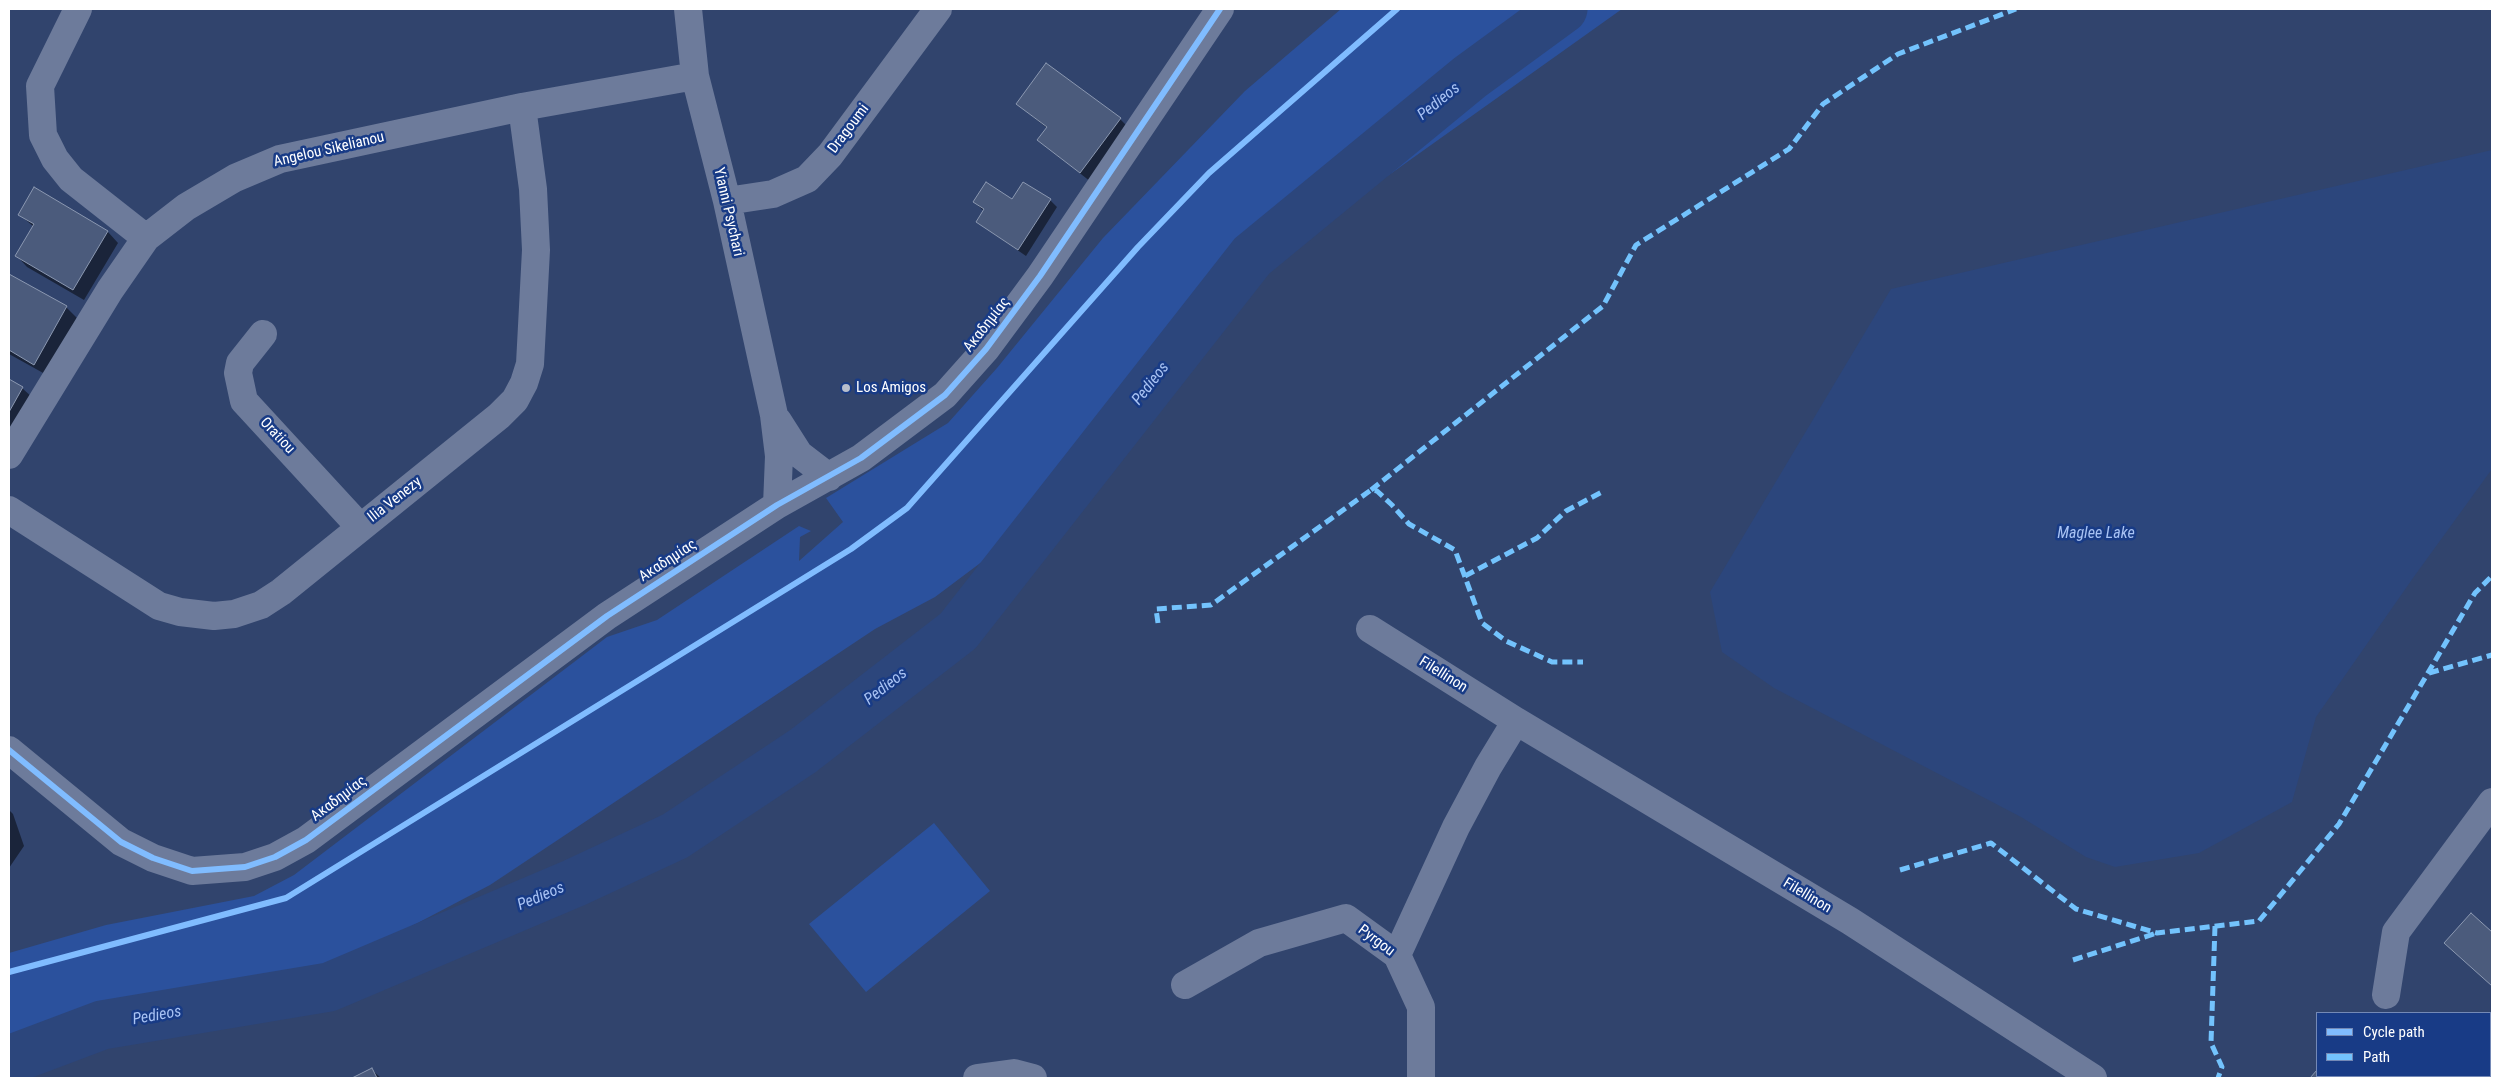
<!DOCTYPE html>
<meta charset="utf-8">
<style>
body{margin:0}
#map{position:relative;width:2501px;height:1087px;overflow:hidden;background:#31446d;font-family:"Roboto Condensed",sans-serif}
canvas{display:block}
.frame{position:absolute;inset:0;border:10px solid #fff;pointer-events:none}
.legend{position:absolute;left:2316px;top:1012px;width:175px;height:65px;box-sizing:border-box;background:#183b86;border:1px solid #7489b6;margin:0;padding:6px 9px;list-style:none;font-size:15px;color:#fff}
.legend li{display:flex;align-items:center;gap:10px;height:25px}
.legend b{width:25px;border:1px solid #7489b6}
</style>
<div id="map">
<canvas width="2501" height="1087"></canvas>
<div class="frame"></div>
<ul class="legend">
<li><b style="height:6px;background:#80bcff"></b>Cycle path</li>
<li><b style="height:6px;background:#73c3fd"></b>Path</li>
</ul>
</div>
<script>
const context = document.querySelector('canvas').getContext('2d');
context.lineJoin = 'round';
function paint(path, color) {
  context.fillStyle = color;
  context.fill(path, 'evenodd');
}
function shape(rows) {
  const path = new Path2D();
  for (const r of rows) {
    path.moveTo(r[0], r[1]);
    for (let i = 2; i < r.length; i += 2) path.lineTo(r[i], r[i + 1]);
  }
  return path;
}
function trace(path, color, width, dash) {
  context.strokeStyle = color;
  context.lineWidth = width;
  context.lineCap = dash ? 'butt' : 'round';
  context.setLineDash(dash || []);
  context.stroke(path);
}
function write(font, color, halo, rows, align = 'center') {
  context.font = font + ' "Roboto Condensed",sans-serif';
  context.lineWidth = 5;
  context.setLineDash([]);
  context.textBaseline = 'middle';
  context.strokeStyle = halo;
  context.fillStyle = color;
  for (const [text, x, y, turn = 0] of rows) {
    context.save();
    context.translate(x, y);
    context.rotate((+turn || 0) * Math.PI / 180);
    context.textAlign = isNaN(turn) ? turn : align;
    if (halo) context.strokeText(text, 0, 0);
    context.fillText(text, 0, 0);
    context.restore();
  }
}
const green = shape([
 [1341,9,1622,9,1212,301,1054,476,991,555,935,597,875,629,490,885,330,969,112,1028,14,1078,9,1078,9,953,106,925,254,896,294,875,607,637,657,620,799,526,811,531,800,537,799,561,843,522,826,498,948,423,997,368,1103,238,1245,91],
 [934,823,990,891,866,992,809,924]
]);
const water = shape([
 [2492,150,2492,469,2413,578,2316,717,2292,802,2199,853,2115,867,2086,857,2021,817,1774,688,1722,652,1710,592,1891,289]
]);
const shadow = shape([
 [1017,104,1120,119,1130,129,1091,182,1038,140,1047,128],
 [35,189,108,232,118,243,84,300,27,267,17,256,34,227,19,214],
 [1050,200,1057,207,1026,256,977,222,984,211,974,202],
 [9,275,66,307,77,318,45,374,9,354],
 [9,381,22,388,33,398,9,434],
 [9,810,13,814,24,846,9,868],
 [2471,915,2492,934,2492,985,2456,953],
 [372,1070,381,1078,355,1078],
 [2317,1072,2317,1076,2368,1076,2371,1078,2312,1078]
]);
const river = shape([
 [9,1060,102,1025,329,987,574,883,675,836,803,751,958,631,1252,256,1470,77,1563,9]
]);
const building = shape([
 [1046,63,1121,118,1080,173,1037,140,1047,127,1016,104,1046,63],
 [986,182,1012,199,1023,182,1051,199,1018,250,976,222,984,209,973,202,986,182],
 [34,187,108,231,73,290,15,256,34,224,18,215,34,187],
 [9,274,67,306,34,365,9,350,9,274],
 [9,379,23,387,9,412,9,379],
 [2471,913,2492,932,2492,986,2444,943,2471,913],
 [372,1068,377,1078,352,1078,372,1068],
 [2317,1070,2317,1076,2370,1076,2373,1078,2310,1078,2317,1070]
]);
const minor = shape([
 [78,9,40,86,43,135,55,159,71,179,146,238],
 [688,9,695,76,727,201,774,415,779,456,777,505],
 [727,201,773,194,807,179,830,155,938,9],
 [263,334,240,363,238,373,244,401,360,527],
 [778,421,799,454,829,477],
 [9,455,110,290,146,238,186,207,235,178,280,159,522,107,695,76],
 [9,510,159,606,180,612,214,616,234,614,261,605,281,592,499,416,515,400,524,383,530,364,536,250,533,189,522,107],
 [1370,629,1516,721],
 [9,750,121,842,153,858,192,871,245,867,275,857,306,840,607,616,777,505,861,458,945,395,986,349,1040,276,1220,9],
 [1397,955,1456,827,1488,767,1516,721,1850,921,2093,1078],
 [1185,985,1259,943,1346,918,1397,955,1421,1007,1421,1078],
 [2386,995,2396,932,2492,802],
 [977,1078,1014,1073,1033,1078]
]);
const quiet = shape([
 [1371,490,1603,306,1636,245,1789,149,1823,104,1898,54,2016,9],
 [1465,576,1537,538,1566,511,1602,492],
 [1158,623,1156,609,1211,605,1371,490,1377,491,1392,505,1409,524,1455,550,1482,623,1506,641,1552,662,1583,662],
 [2429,673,2492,655],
 [1900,870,1991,843,2076,909,2157,933,2259,921,2339,824,2475,593,2492,576],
 [2215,926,2211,1043,2222,1067,2218,1078],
 [2073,960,2157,933]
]);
const cycleway = shape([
 [9,750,121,842,153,858,192,871,245,867,275,857,306,840,607,616,777,505,861,458,945,395,986,349,1040,276,1220,9],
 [9,972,286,898,851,549,907,508,1138,247,1209,173,1397,9]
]);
const markers = [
 [846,388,5,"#b7becc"]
];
const streetNames = [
 ["Dragoumi",849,129,-53],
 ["Angelou Sikelianou",329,150,-13],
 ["Yianni Psychari",728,212,77],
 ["Ακαδημίας",987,325,-52],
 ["Oratiou",277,436,47],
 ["Ilia Venezy",395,500,-38],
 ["Ακαδημίας",668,561,-33],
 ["Filellinon",1443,675,32],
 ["Ακαδημίας",339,799,-37],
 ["Filellinon",1807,896,31],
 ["Pyrgou",1376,941,37]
];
const poiNames = [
 ["Los Amigos",856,388]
];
const waterNames = [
 ["Pedieos",1439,102,-39],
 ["Pedieos",1151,384,-52],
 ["Maglee Lake",2096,534],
 ["Pedieos",886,687,-38],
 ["Pedieos",541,897,-23],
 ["Pedieos",157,1016,-10]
];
paint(green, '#2b519d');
paint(water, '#2c467c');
paint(shadow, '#0007');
trace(river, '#2c467c', 49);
paint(building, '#4b5b7c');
trace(building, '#8b98b1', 1);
trace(minor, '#6d7b9b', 28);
trace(quiet, '#73c3fd', 5, [10, 5]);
trace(cycleway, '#80bcff', 6);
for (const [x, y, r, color] of markers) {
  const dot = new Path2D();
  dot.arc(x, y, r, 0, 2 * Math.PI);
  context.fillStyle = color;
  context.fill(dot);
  trace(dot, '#183b86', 2);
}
write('15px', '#fff', '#183b86', streetNames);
write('15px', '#fff', '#183b86', poiNames, 'left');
write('italic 16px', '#a9c3f4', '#183b86', waterNames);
</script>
